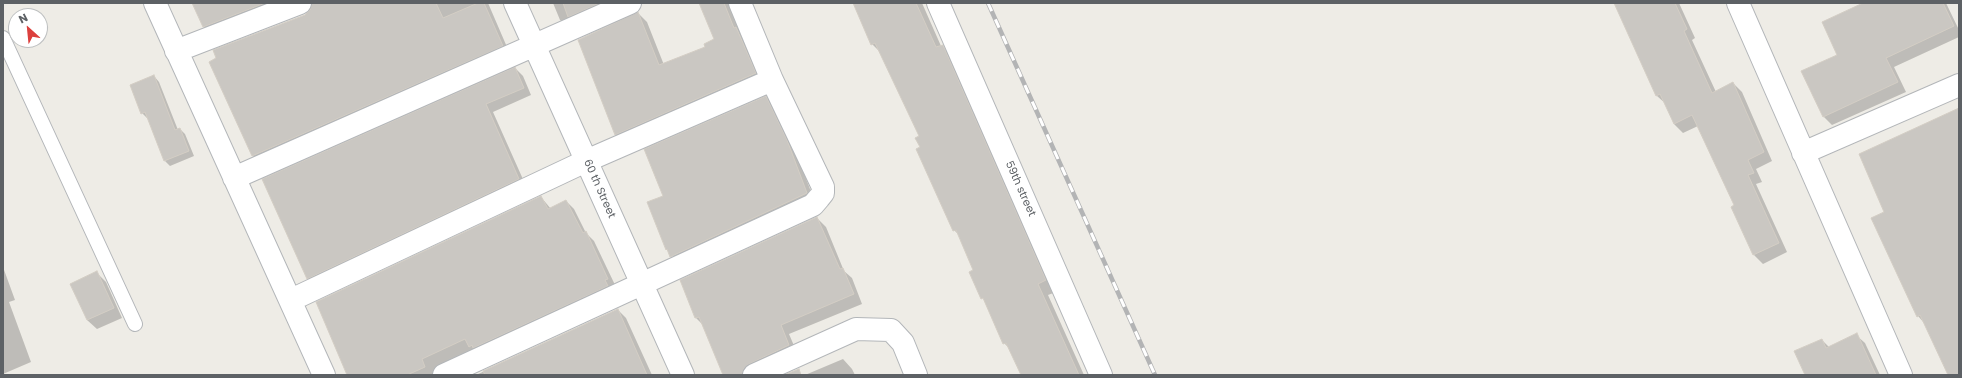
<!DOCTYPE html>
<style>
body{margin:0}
#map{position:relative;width:1962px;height:378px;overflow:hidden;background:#eeece6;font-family:Poppins,sans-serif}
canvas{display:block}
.frame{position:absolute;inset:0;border:4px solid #5d6165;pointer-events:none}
.north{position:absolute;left:8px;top:8px;width:40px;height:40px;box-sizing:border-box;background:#fff;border:1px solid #bec0c1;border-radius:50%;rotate:333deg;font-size:11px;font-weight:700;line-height:16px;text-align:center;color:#5d6165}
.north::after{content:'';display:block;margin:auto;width:14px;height:18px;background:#dc403d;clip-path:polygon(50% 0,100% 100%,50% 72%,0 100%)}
</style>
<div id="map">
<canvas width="1962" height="378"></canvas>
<div class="frame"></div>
<div class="north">N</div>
</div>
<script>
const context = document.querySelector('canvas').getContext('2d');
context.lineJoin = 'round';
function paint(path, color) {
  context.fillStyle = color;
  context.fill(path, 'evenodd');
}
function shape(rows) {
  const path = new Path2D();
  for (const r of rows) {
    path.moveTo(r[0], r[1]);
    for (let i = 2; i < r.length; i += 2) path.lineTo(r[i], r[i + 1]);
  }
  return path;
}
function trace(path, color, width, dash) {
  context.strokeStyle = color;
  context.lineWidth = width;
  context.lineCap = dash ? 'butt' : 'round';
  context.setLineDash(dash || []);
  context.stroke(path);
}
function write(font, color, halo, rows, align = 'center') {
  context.font = font + ' Poppins,sans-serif';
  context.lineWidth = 3;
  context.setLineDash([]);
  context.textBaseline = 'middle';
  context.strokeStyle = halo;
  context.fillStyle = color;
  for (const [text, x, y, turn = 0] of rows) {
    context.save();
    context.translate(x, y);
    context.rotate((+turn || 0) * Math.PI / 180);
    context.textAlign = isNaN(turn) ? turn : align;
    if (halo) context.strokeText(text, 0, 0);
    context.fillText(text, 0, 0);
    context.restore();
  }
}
const shadow = shape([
 [193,3,294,3,212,35,204,27],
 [313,3,488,3,510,54,261,164,253,156,210,63,305,16,311,11],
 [553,3,628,3,570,29,560,20],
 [700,3,728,3,764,83,625,143,616,134,638,13,647,22,664,65,706,47,715,40],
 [854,3,922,3,941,46,954,57,1056,292,1048,295,1084,375,1022,375,1010,349,1004,343,971,272,975,270,960,236,954,230,921,148,920,136,880,52,872,44],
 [1615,3,1679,3,1695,38,1692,40,1716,92,1733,83,1742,92,1772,161,1756,169,1762,182,1756,184,1787,252,1763,264,1754,255,1732,207,1735,206,1698,126,1683,133,1674,124,1666,104,1657,96],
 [1866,3,1946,3,1959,30,1959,37,1894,67,1906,92,1832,125,1823,116,1838,55],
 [515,68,523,76,531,95,493,112,526,186,315,286,308,278],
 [154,76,159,82,178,130,180,129,185,134,194,156,170,166,165,161,149,118,147,118,142,113],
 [766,97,775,107,795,150,815,202,680,266,667,249],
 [1959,112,1959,375,1949,375,1925,324,1918,316,1885,212],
 [541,197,551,209,566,201,574,209,586,233,594,241,616,287,443,375,348,375,317,302],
 [817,218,826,227,844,271,852,278,862,304,789,334,798,355,755,375,724,375,704,326,696,318,681,281],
 [3,267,15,300,9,302,31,362,3,374],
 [96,272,106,282,122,318,97,329,87,320],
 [618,310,626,318,652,375,476,375],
 [1856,335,1865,343,1880,375,1806,375,1822,340,1829,347],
 [843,359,852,369,855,375,805,375]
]);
const building = shape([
 [192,3,265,3,203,27,192,3],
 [312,3,436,3,443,18,478,3,484,3,503,46,252,156,209,62,216,58,213,50,305,15,310,10,312,3],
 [563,3,597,3,598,4,568,17,563,3],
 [699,3,724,3,734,28,736,27,756,73,615,135,578,40,638,12,659,65,705,47,704,44,714,39,699,3],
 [853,3,916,3,936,47,943,45,1046,280,1038,284,1079,375,1021,375,1006,343,1003,344,983,298,981,299,969,272,973,270,956,230,953,231,916,149,920,147,915,138,919,136,875,43,871,45,853,3],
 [1614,3,1675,3,1687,29,1684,31,1712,93,1733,82,1764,152,1748,160,1754,173,1748,175,1779,243,1753,255,1731,207,1734,205,1692,115,1674,124,1660,94,1656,96,1614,3],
 [1863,3,1943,3,1954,26,1886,58,1898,82,1823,117,1801,71,1837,55,1822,22,1863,3],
 [515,67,524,88,486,104,519,179,307,279,262,179,515,67],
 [154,75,175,130,180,128,189,151,164,161,145,112,141,114,130,85,154,75],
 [766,96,787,140,807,193,670,257,667,249,666,250,647,202,663,196,644,149,766,96],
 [1959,108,1959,375,1948,375,1920,315,1917,317,1871,218,1884,212,1859,154,1959,108],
 [541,196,548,209,566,200,583,233,586,231,608,279,605,280,608,286,473,348,472,345,469,347,465,339,422,359,425,367,407,375,347,375,316,302,541,196],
 [817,217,840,269,843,268,854,294,781,325,789,345,749,364,744,368,742,375,723,375,699,317,695,318,680,280,817,217],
 [97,271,114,308,87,320,70,284,97,271],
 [618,309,647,375,485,375,483,371,618,309],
 [1857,333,1876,375,1805,375,1794,351,1822,339,1826,348,1857,333],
 [799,369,801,375,784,375,799,369]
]);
const service = shape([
 [3,38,135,324]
]);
const minor = shape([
 [155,3,324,375],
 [515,3,683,375],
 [938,3,1101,375],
 [1738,3,1901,375],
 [176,51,300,3],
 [1803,153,1959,85],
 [234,178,630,3],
 [291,300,586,161,772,80],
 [444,375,813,205,819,198,823,193,823,187,772,80,740,3],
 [754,375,856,329,891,330,903,343,916,375]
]);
const rail = shape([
 [988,3,1155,375]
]);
const streetNames = [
 ["60 th Street",599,189,66],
 ["59th street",1020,189,66]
];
paint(shadow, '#0003');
paint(building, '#cac7c2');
trace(building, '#d3cdc4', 1);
trace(service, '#b3b6b9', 16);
trace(minor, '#b3b6b9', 24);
trace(service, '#fff', 14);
trace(minor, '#fff', 22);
trace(rail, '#b3b4b5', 4.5);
trace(rail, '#fff', 3, [9]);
write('11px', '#5d6165', '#fff', streetNames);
</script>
